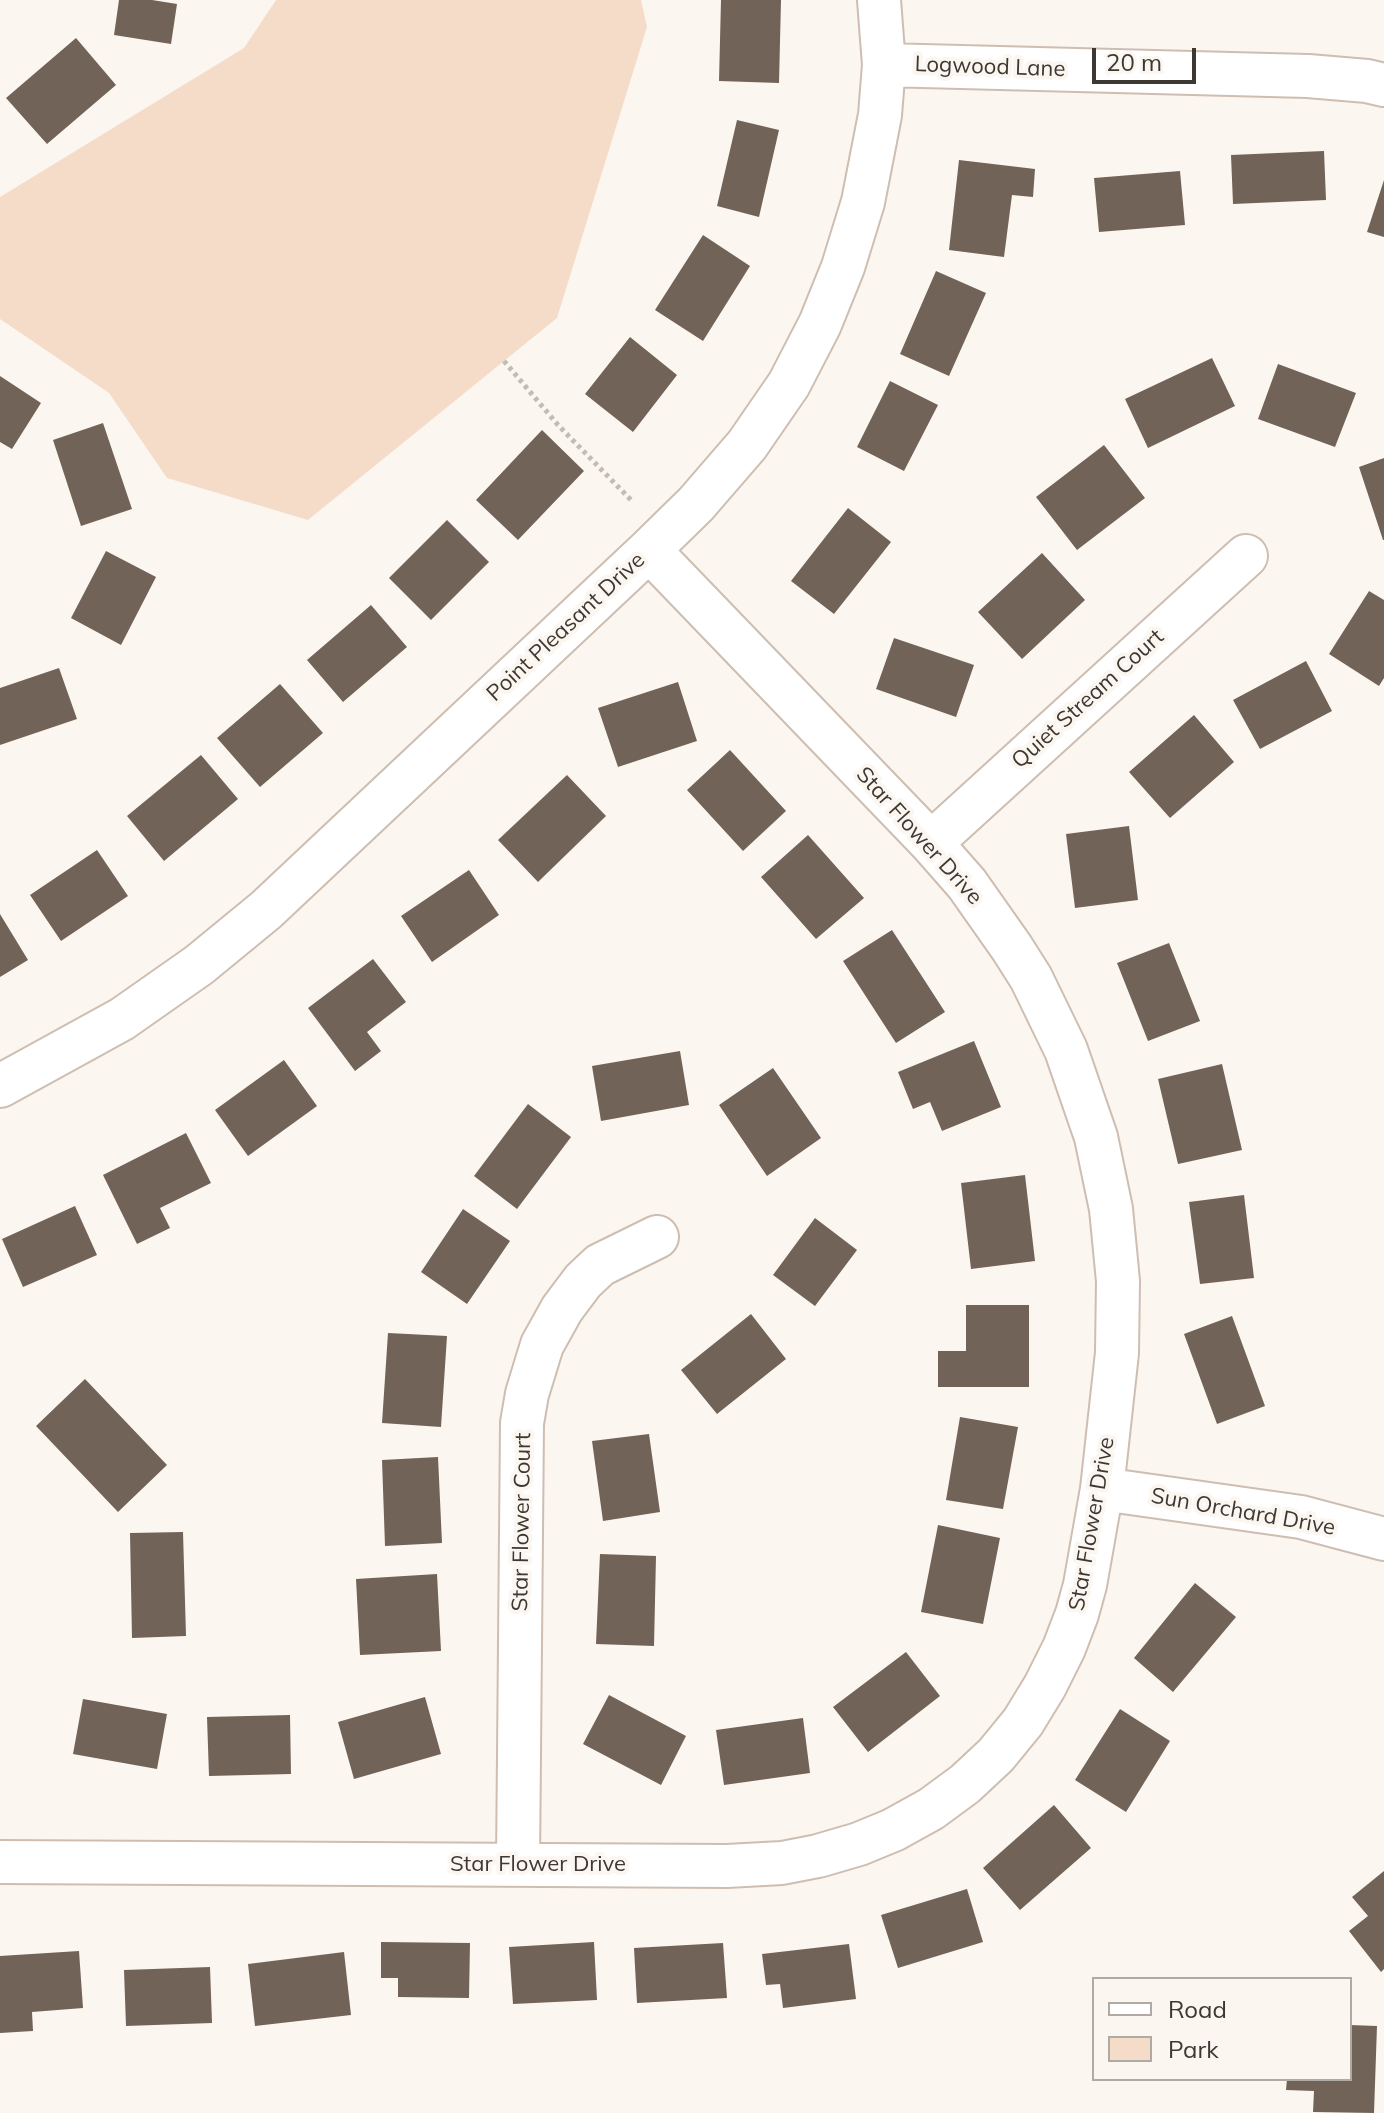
<!DOCTYPE html>
<style>
body{margin:0}
#map{position:relative;width:1384px;height:2113px;overflow:hidden;background:#fcf6f1;font-family:Mulish,sans-serif}
canvas{display:block}
.legend{position:absolute;left:1092px;top:1977px;width:260px;height:104px;box-sizing:border-box;background:#fcf6f1;border:2px solid #b0aaa5;margin:0;padding:10px 14px;list-style:none;font-size:24px;color:#3e3833}
.legend li{display:flex;align-items:center;gap:16px;height:40px}
.legend b{width:40px;border:2px solid #b0aaa5}
.scale{position:absolute;left:1092px;top:48px;width:104px;height:36px;box-sizing:border-box;border:4px solid #3e3833;border-top:0;padding-left:10px;font-size:24px;line-height:28px;white-space:nowrap;color:#3e3833;-webkit-text-stroke:6px #fcf6f1;paint-order:stroke}
</style>
<div id="map">
<canvas width="1384" height="2113"></canvas>
<ul class="legend">
<li><b style="height:10px;background:#fff"></b>Road</li>
<li><b style="height:22px;background:#f5dcc8"></b>Park</li>
</ul>
<div class="scale">20 m</div>
</div>
<script>
const context = document.querySelector('canvas').getContext('2d');
context.lineJoin = 'round';
function paint(path, color) {
  context.fillStyle = color;
  context.fill(path, 'evenodd');
}
function shape(rows) {
  const path = new Path2D();
  for (const r of rows) {
    path.moveTo(r[0], r[1]);
    for (let i = 2; i < r.length; i += 2) path.lineTo(r[i], r[i + 1]);
  }
  return path;
}
function trace(path, color, width, dash) {
  context.strokeStyle = color;
  context.lineWidth = width;
  context.lineCap = dash ? 'butt' : 'round';
  context.setLineDash(dash || []);
  context.stroke(path);
}
function write(font, color, halo, rows, align = 'center') {
  context.font = font + ' Mulish,sans-serif';
  context.lineWidth = 8;
  context.setLineDash([]);
  context.textBaseline = 'middle';
  context.strokeStyle = halo;
  context.fillStyle = color;
  for (const [text, x, y, turn = 0] of rows) {
    context.save();
    context.translate(x, y);
    context.rotate((+turn || 0) * Math.PI / 180);
    context.textAlign = isNaN(turn) ? turn : align;
    if (halo) context.strokeText(text, 0, 0);
    context.fillText(text, 0, 0);
    context.restore();
  }
}
const green = shape([
 [276,0,641,0,647,27,557,318,308,520,167,478,109,393,0,319,0,197,244,48]
]);
const building = shape([
 [119,0,152,0,177,4,171,44,114,35],
 [721,0,781,0,779,83,719,81],
 [76,38,116,85,47,144,6,98],
 [737,120,779,130,759,217,717,206],
 [1324,151,1326,200,1233,204,1231,155],
 [959,160,1035,169,1033,197,1012,195,1004,257,949,250],
 [1180,171,1185,225,1099,232,1094,178],
 [1384,180,1384,237,1367,232],
 [703,235,750,266,703,341,655,310],
 [936,271,986,293,949,376,900,354],
 [630,337,677,375,633,432,585,394],
 [1212,358,1235,406,1148,448,1125,399],
 [1278,364,1356,393,1335,447,1258,419],
 [0,376,41,403,12,449,0,442],
 [890,381,938,405,904,471,857,447],
 [103,423,132,509,81,526,53,440],
 [542,430,584,471,518,540,476,500],
 [1104,445,1145,498,1077,550,1036,497],
 [1384,458,1384,540,1383,540,1359,467],
 [848,508,891,542,834,614,791,581],
 [447,520,489,562,431,620,389,578],
 [106,551,156,577,121,645,71,618],
 [1042,553,1085,600,1022,659,978,612],
 [1369,591,1384,600,1384,678,1379,686,1329,654],
 [371,605,407,647,343,702,307,660],
 [894,638,974,665,956,717,876,689],
 [1306,661,1332,711,1260,749,1233,700],
 [59,668,77,719,0,745,0,688],
 [678,682,697,741,618,767,598,708],
 [280,684,323,733,260,787,217,738],
 [1194,715,1234,762,1170,818,1129,772],
 [730,750,786,811,743,851,687,790],
 [201,755,238,799,164,861,127,816],
 [567,775,606,816,538,882,498,840],
 [1129,826,1138,900,1075,908,1066,834],
 [808,835,864,898,816,939,761,877],
 [97,850,128,896,61,941,30,895],
 [469,870,499,915,432,962,401,916],
 [0,914,28,960,0,977],
 [892,930,945,1012,896,1043,843,961],
 [1169,943,1200,1021,1148,1041,1117,963],
 [373,959,406,1002,367,1032,381,1051,355,1071,308,1008],
 [974,1041,1001,1107,942,1131,930,1102,913,1109,898,1072],
 [680,1051,689,1105,601,1121,592,1066],
 [284,1060,317,1106,248,1156,215,1110],
 [1222,1064,1242,1150,1178,1164,1158,1079],
 [773,1068,821,1138,767,1176,719,1105],
 [528,1104,571,1137,517,1209,474,1176],
 [186,1133,211,1183,160,1208,170,1228,137,1244,103,1175],
 [1025,1175,1035,1261,971,1269,961,1183],
 [1244,1195,1254,1278,1200,1284,1189,1202],
 [75,1206,97,1255,23,1287,2,1239],
 [463,1209,510,1241,467,1304,421,1272],
 [815,1218,857,1250,815,1306,773,1275],
 [966,1305,1029,1305,1029,1387,938,1387,938,1351,966,1351],
 [751,1314,786,1359,717,1414,681,1370],
 [1232,1316,1265,1406,1217,1424,1184,1334],
 [388,1333,447,1336,441,1427,382,1423],
 [85,1379,167,1465,118,1512,36,1426],
 [960,1417,1018,1427,1003,1509,946,1500],
 [649,1434,660,1512,603,1521,592,1441],
 [438,1457,442,1543,385,1546,382,1460],
 [938,1525,1000,1538,983,1624,921,1612],
 [183,1532,186,1636,132,1638,130,1533],
 [600,1554,656,1556,654,1646,596,1644],
 [437,1574,441,1651,360,1655,356,1579],
 [1195,1583,1236,1617,1173,1692,1134,1658],
 [906,1652,940,1696,868,1752,833,1707],
 [609,1695,686,1736,661,1785,583,1744],
 [425,1697,441,1754,354,1779,338,1722],
 [83,1699,167,1714,157,1769,73,1754],
 [1120,1709,1170,1741,1126,1812,1075,1780],
 [290,1715,291,1774,209,1776,207,1717],
 [803,1718,810,1773,724,1785,716,1730],
 [1054,1805,1091,1848,1020,1910,983,1868],
 [1384,1871,1384,1969,1381,1972,1349,1931,1368,1916,1352,1897],
 [967,1889,983,1942,898,1968,881,1915],
 [381,1942,470,1943,469,1998,398,1997,398,1978,381,1978],
 [594,1942,597,2000,513,2004,509,1947],
 [723,1943,727,1998,637,2003,634,1948],
 [849,1944,856,1999,783,2008,780,1984,766,1985,762,1954],
 [79,1951,83,2008,32,2012,33,2031,0,2033,0,1956],
 [344,1952,351,2015,255,2026,248,1964],
 [210,1967,212,2023,126,2026,124,1970],
 [1350,2025,1377,2026,1374,2113,1313,2112,1314,2091,1286,2090,1287,2079,1350,2079]
]);
const path = shape([
 [504,361,558,425,631,500]
]);
const minor = shape([
 [884,65,1308,76,1367,81,1384,85],
 [931,843,1246,556],
 [0,1086,122,1019,199,965,266,910,649,550,696,504,747,445,789,384,820,324,843,267,863,202,880,115,884,65,879,0],
 [1102,1489,1301,1517,1384,1539],
 [0,1862,727,1866,782,1863,818,1856,859,1844,893,1830,931,1809,965,1784,996,1755,1023,1722,1045,1686,1064,1648,1077,1614,1085,1585,1102,1489,1117,1353,1118,1281,1111,1209,1096,1137,1066,1050,1031,978,1012,948,967,884,931,843,649,550],
 [518,1864,522,1423,527,1394,542,1345,562,1309,583,1281,600,1265,657,1237]
]);
const streetNames = [
 ["Logwood Lane",990,67,2],
 ["Point Pleasant Drive",566,627,-43],
 ["Quiet Stream Court",1088,699,-42],
 ["Star Flower Drive",919,836,48],
 ["Sun Orchard Drive",1243,1512,10],
 ["Star Flower Court",522,1522,-89],
 ["Star Flower Drive",1092,1524,-80],
 ["Star Flower Drive",538,1864]
];
paint(green, '#f5dcc8');
paint(building, '#716358');
trace(minor, '#cebeb1', 46);
trace(path, '#c2bcb7', 5, [4, 4]);
trace(minor, '#fff', 42);
write('22px', '#3e3833', '#fcf6f1', streetNames);
</script>
